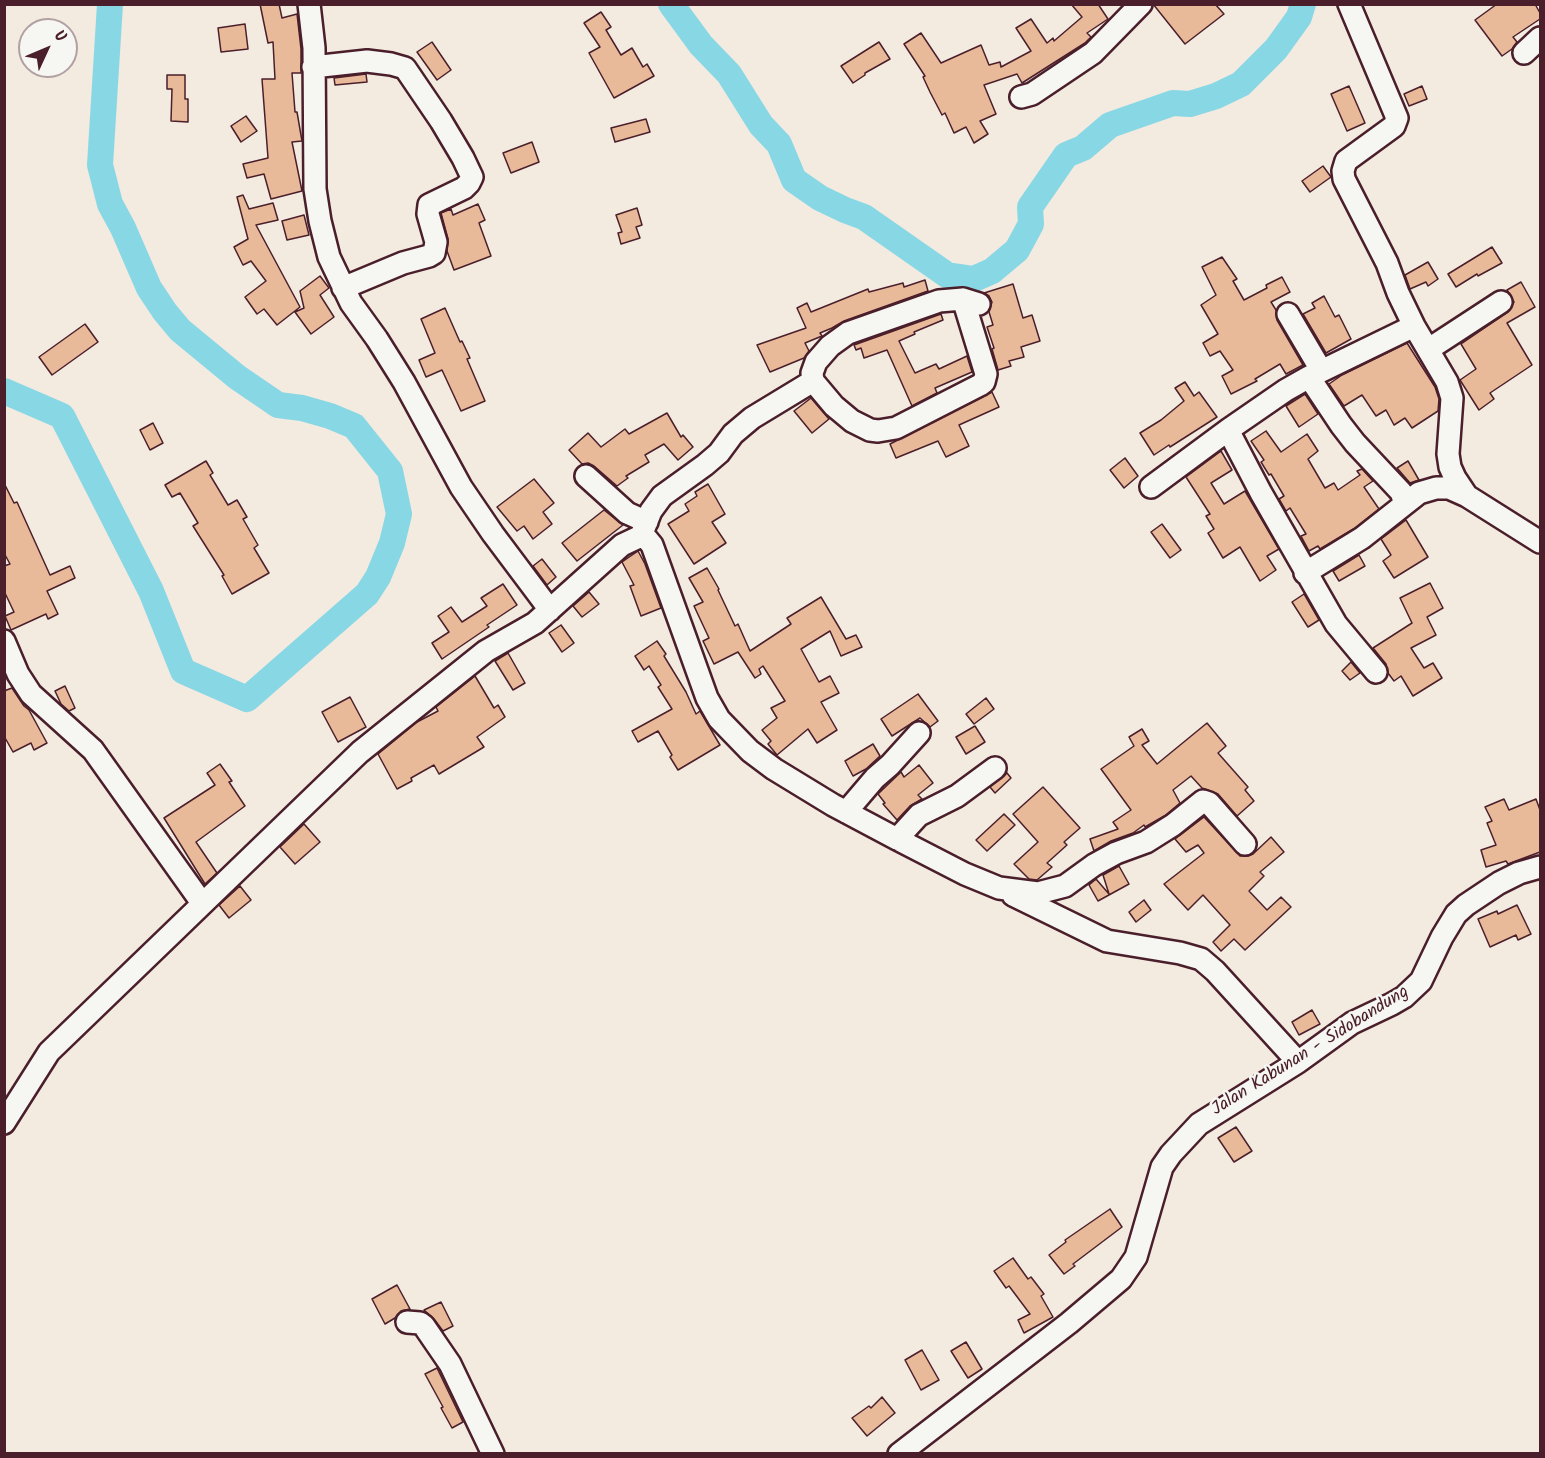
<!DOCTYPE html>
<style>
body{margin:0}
#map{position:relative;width:1545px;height:1458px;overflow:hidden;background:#f3eae0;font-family:Kalam,sans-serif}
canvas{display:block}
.frame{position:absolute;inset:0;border:6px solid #4a1f2b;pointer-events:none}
.north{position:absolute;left:18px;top:18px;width:60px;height:60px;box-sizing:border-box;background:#f6f6f2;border:2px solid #b1a0a2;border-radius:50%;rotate:46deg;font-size:16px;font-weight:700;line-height:24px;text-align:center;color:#4a1f2b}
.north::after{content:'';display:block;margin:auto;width:21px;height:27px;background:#4a1f2b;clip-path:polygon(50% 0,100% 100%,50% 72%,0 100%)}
</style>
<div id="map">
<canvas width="1545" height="1458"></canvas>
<div class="frame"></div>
<div class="north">U</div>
</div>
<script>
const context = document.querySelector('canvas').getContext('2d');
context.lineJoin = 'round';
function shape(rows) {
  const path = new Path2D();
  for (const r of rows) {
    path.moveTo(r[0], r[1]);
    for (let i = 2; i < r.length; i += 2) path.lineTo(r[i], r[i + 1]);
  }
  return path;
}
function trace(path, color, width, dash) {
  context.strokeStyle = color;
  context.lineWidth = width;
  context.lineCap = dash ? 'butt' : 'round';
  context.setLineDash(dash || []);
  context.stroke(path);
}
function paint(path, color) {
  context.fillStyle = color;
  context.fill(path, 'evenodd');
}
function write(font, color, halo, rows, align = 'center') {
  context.font = font + ' Kalam,sans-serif';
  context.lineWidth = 5;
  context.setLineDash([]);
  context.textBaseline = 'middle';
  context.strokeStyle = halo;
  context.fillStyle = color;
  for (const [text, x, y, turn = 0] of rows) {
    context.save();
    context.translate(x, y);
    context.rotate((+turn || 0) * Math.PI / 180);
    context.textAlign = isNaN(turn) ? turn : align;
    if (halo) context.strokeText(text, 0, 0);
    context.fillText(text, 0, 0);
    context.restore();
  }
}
const river = shape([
 [671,4,701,45,729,74,761,125,779,144,794,180,820,198,845,210,864,217,947,275,974,279,992,271,1017,250,1031,224,1030,207,1066,155,1083,148,1110,125,1173,103,1190,104,1216,96,1241,84,1276,49,1299,17,1303,4],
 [4,391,62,416,151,591,183,671,247,699,367,594,378,577,392,543,399,514,390,471,354,426,330,416,302,408,278,405,237,377,180,330,165,312,149,288,123,228,110,204,100,165,110,4]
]);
const building = shape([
 [260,4,279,4,282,18,297,14,301,49,301,73,292,73,295,112,297,112,302,141,292,142,302,191,271,199,264,174,247,178,243,164,268,158,262,79,275,79,273,42,268,43,260,4],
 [1071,4,1098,4,1108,19,1087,33,1091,37,1085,43,1022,83,1017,74,984,85,996,114,980,121,988,134,974,143,966,127,954,133,945,113,942,115,930,92,923,77,925,76,904,44,921,33,941,63,981,45,989,65,1000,62,1001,67,1031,51,1016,28,1031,19,1047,43,1053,38,1054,41,1082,17,1071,4],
 [1153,4,1215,4,1224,14,1185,44,1153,4],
 [1497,4,1535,4,1540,13,1540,19,1513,37,1517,42,1512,49,1502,56,1475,20,1497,4],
 [601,12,611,27,606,30,621,55,632,48,643,67,647,64,654,76,614,98,589,53,600,47,584,23,601,12],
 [245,24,248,49,221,52,218,28,245,24],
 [432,42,451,70,437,80,417,52,432,42],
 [879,42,890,59,865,73,865,75,853,83,841,66,879,42],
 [366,74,367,82,335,85,334,78,366,74],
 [167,75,185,75,185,99,188,99,188,122,171,121,172,89,167,89,167,75],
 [1349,86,1365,123,1347,131,1331,94,1349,86],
 [1422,86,1427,99,1409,106,1404,94,1422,86],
 [246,116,257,131,241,142,231,126,246,116],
 [646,119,650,132,615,142,611,128,646,119],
 [532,142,539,162,511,173,503,153,532,142],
 [1323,166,1331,177,1310,192,1302,181,1323,166],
 [243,195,249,209,273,203,278,220,256,225,300,307,277,325,264,309,257,314,245,297,266,281,251,261,243,265,234,247,248,239,237,197,243,195],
 [478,204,485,220,479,223,491,256,454,270,447,251,448,239,441,213,451,209,453,215,478,204],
 [637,208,642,225,636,227,640,238,621,244,618,233,622,232,616,215,637,208],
 [304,215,309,235,287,240,282,221,304,215],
 [1492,247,1502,263,1478,276,1477,274,1456,287,1448,274,1492,247],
 [1222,257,1237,279,1233,281,1244,300,1267,288,1266,285,1282,277,1290,292,1271,302,1276,310,1277,320,1303,365,1286,374,1280,364,1255,379,1257,381,1231,394,1222,376,1233,370,1220,351,1210,356,1203,343,1218,334,1201,305,1216,295,1202,267,1222,257],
 [1428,262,1438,279,1428,286,1426,282,1410,289,1405,275,1428,262],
 [320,276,329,288,320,295,334,317,311,334,295,312,304,308,300,291,320,276],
 [925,280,928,291,844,321,832,328,820,333,822,336,805,343,809,351,804,358,770,372,757,345,806,328,797,308,807,303,811,312,868,289,869,292,903,283,904,287,925,280],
 [1521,282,1535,307,1507,323,1532,365,1490,393,1494,399,1479,410,1460,380,1476,369,1461,344,1508,312,1514,302,1507,290,1521,282],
 [1013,284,1023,318,1032,315,1040,341,1021,347,1024,357,1009,361,1011,366,998,370,992,349,994,348,987,327,993,325,989,312,992,302,989,296,984,293,1013,284],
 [1324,296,1335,317,1339,315,1351,339,1326,353,1303,314,1315,308,1312,303,1324,296],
 [445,308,460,342,462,341,470,358,467,359,485,401,461,411,442,370,426,377,419,360,435,353,421,319,445,308],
 [941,314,943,320,914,332,915,334,899,341,915,373,936,364,939,369,967,356,972,372,935,388,937,393,912,406,887,350,864,358,861,348,856,350,854,345,941,314],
 [85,324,98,342,52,375,39,357,85,324],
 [1407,343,1435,387,1439,399,1438,411,1412,428,1405,418,1394,425,1386,410,1376,416,1362,395,1344,406,1329,384,1342,375,1407,343],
 [1185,382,1194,396,1199,392,1217,417,1170,447,1169,445,1154,455,1140,433,1161,420,1184,401,1175,388,1185,382],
 [992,392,999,407,959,425,969,446,946,457,938,441,896,458,890,444,992,392],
 [1305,394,1318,414,1299,427,1286,406,1305,394],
 [811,398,829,419,812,433,794,411,811,398],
 [667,413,681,437,683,435,693,447,678,460,664,444,645,455,649,462,626,476,628,478,617,486,594,466,588,463,582,464,569,450,588,433,601,447,625,429,629,434,667,413],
 [153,423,163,443,150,450,140,430,153,423],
 [1266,431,1281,452,1307,434,1318,451,1308,459,1325,488,1334,483,1338,490,1360,475,1357,471,1362,469,1373,481,1364,487,1379,509,1355,528,1320,549,1318,546,1309,551,1301,536,1306,534,1290,508,1286,511,1279,499,1284,496,1271,474,1269,475,1261,462,1264,460,1251,441,1266,431],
 [1221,451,1232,470,1211,483,1224,504,1245,491,1279,549,1267,556,1276,570,1260,581,1240,547,1223,558,1208,533,1214,529,1206,516,1210,514,1186,477,1221,451],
 [1125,458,1138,476,1124,488,1110,470,1125,458],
 [206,461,213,473,210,475,228,505,237,500,247,517,243,519,258,545,254,548,269,573,232,594,222,576,224,575,193,526,198,523,180,493,172,497,165,485,206,461],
 [1408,461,1419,480,1410,483,1397,468,1408,461],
 [534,479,554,503,543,512,552,524,533,539,524,526,517,531,497,507,534,479],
 [4,483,14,503,17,502,50,575,70,566,75,578,47,591,58,614,48,619,46,614,11,630,5,616,14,612,4,591,4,566,10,564,4,553,4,483],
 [708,484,725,514,712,522,726,543,694,564,668,524,689,511,685,504,697,496,695,492,708,484],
 [604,510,623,525,577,561,562,543,604,510],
 [1406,520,1428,557,1394,578,1383,561,1391,555,1381,539,1406,520],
 [1162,524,1181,550,1170,558,1151,532,1162,524],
 [638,551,645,564,661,608,641,616,630,586,634,585,622,562,638,551],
 [1359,555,1365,566,1339,581,1333,571,1359,555],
 [542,559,556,577,547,585,533,566,542,559],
 [707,568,719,589,718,590,735,626,738,624,750,651,791,624,787,618,821,597,846,639,856,635,862,647,841,656,830,631,801,649,819,682,830,676,839,693,821,702,837,730,817,743,808,729,777,755,768,744,771,741,762,730,777,718,771,708,785,701,763,666,759,669,761,674,755,678,738,652,714,664,703,641,709,638,694,606,703,602,689,578,707,568],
 [1430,583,1443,608,1427,617,1436,635,1411,648,1424,668,1433,663,1442,678,1413,696,1401,676,1394,681,1388,673,1386,664,1373,648,1412,623,1400,598,1430,583],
 [503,584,517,605,487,625,489,627,442,659,432,643,449,632,438,616,451,607,462,622,487,606,481,598,503,584],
 [589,592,599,604,582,617,573,606,589,592],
 [1304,594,1319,620,1308,627,1292,602,1304,594],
 [561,625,574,643,562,652,549,633,561,625],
 [657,641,666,654,664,656,686,692,696,714,700,711,720,745,678,770,670,757,672,755,658,731,638,742,632,731,672,709,658,687,661,685,649,666,644,670,635,656,657,641],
 [508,653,525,683,513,690,495,661,508,653],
 [1351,662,1360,673,1350,680,1342,671,1351,662],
 [475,676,494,708,498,705,505,717,477,737,484,747,439,774,434,765,411,778,412,781,397,789,378,754,417,722,438,711,436,707,475,676],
 [65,686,75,708,69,711,61,704,55,691,65,686],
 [12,688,24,706,29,710,47,743,34,750,31,743,13,752,4,736,4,691,12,688],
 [918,694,938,721,930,727,920,718,892,736,881,719,918,694],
 [350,697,366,727,338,742,322,712,350,697],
 [986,698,994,709,974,724,966,714,986,698],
 [1207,723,1226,746,1218,753,1248,787,1245,790,1254,801,1237,816,1218,794,1202,788,1191,776,1173,790,1180,803,1166,815,1145,827,1144,825,1133,833,1111,841,1094,851,1090,839,1118,829,1113,822,1131,810,1101,769,1134,746,1129,737,1142,729,1149,741,1142,745,1157,764,1207,723],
 [975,726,985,742,966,754,956,737,975,726],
 [873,744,880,756,866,769,853,776,845,761,873,744],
 [220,764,232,781,229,782,245,806,196,842,217,873,205,884,164,818,215,785,207,773,220,764],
 [919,765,933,783,918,795,922,799,910,806,897,820,883,804,885,803,878,794,901,772,904,777,919,765],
 [1007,773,1011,778,995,793,990,787,1007,773],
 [1043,787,1080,828,1064,842,1067,845,1047,863,1052,867,1037,880,1029,879,1014,864,1038,842,1013,814,1043,787],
 [1504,799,1509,810,1536,799,1540,810,1540,852,1508,864,1506,861,1486,867,1481,850,1496,845,1487,823,1492,821,1485,807,1504,799],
 [1004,814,1015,825,987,851,976,840,1004,814],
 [1204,817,1240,856,1248,856,1253,854,1271,837,1284,852,1260,872,1264,876,1249,891,1267,910,1281,897,1291,907,1245,950,1234,939,1221,951,1213,942,1230,925,1203,895,1188,910,1164,884,1204,853,1198,845,1186,852,1175,839,1204,817],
 [304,824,320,842,295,864,280,847,304,824],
 [1119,866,1129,884,1098,901,1089,885,1096,879,1109,894,1103,875,1119,866],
 [240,886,251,900,229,918,219,905,240,886],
 [1144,900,1151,910,1136,922,1129,912,1144,900],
 [1517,905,1531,934,1518,940,1516,935,1490,947,1478,919,1497,911,1498,914,1517,905],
 [1312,1010,1320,1024,1299,1035,1292,1022,1312,1010],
 [1236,1127,1252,1151,1234,1162,1218,1138,1236,1127],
 [1110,1209,1122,1227,1073,1264,1075,1266,1064,1274,1049,1255,1066,1242,1065,1240,1110,1209],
 [1013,1258,1028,1279,1031,1277,1044,1294,1041,1296,1053,1317,1024,1333,1018,1320,1030,1314,1009,1286,1006,1288,994,1271,1013,1258],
 [397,1285,410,1309,401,1311,395,1318,385,1324,372,1299,397,1285],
 [441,1302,453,1326,443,1331,434,1319,424,1310,441,1302],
 [966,1342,982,1369,968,1378,951,1351,966,1342],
 [922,1350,939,1380,921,1390,905,1360,922,1350],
 [437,1368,463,1422,452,1428,441,1408,443,1407,425,1374,437,1368],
 [882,1397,895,1413,867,1436,852,1418,869,1406,871,1408,882,1397]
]);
const minor = shape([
 [309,4,314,48,315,189,320,221,329,257,351,303,377,339,404,382,461,487,493,534,550,610],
 [1349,4,1397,118,1394,126,1346,161,1343,171,1344,179,1387,263,1398,293,1414,326,1447,382,1452,398,1448,454,1450,467,1455,478,1467,496,1540,542],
 [1524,53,1540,38],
 [313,67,367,61,391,64,405,68,441,121,463,158,472,177,469,183,464,188,429,205,428,214,436,242,434,253,429,256,403,263,343,288],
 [1021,97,1032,94,1093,53,1141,4],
 [963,299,986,374,984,382,980,385,896,428,878,431,870,430,852,421,834,406,813,381,812,373,816,362,830,346,848,333,939,301,963,299,979,304],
 [1288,314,1321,370],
 [1429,349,1501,302],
 [1309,377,1414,326],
 [1228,430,1261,493,1336,624,1376,672],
 [586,476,627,513,647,522],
 [1151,487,1228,430,1286,390,1309,377,1341,425,1355,443,1401,492,1405,504],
 [641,536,651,511,662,496,705,465,719,453,733,434,752,418,813,381],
 [1305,573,1362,538,1419,493,1436,488,1449,488,1467,496],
 [4,641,18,674,31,694,93,750,202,903],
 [846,812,875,778,890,765,919,733],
 [897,839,919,815,957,796,995,768],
 [1013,895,1107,941,1180,953,1201,959,1215,971,1298,1062],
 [4,1123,49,1052,360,752,486,651,535,623,622,545,641,536,647,539,652,545,707,698,719,719,750,751,774,769,833,805,897,839,965,874,999,888,1038,893,1065,886,1094,865,1116,853,1146,842,1173,825,1203,801,1209,803,1245,844],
 [407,1322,420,1323,424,1326,450,1364,493,1454],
 [899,1454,1069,1323,1121,1279,1136,1257,1162,1167,1171,1154,1199,1124,1298,1062,1352,1023,1392,1004,1404,997,1421,981,1442,937,1456,914,1466,905,1499,883,1519,873,1540,867]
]);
const streetNames = [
 ["Jalan Kabunan - Sidobandung",1311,1052,-32]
];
trace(river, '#88d7e5', 26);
paint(building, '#e9ba99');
trace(building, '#4a1f2b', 1.5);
trace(minor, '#4a1f2b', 26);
trace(minor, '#f6f6f2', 21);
write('18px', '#4a1f2b', '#f6f6f2', streetNames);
</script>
